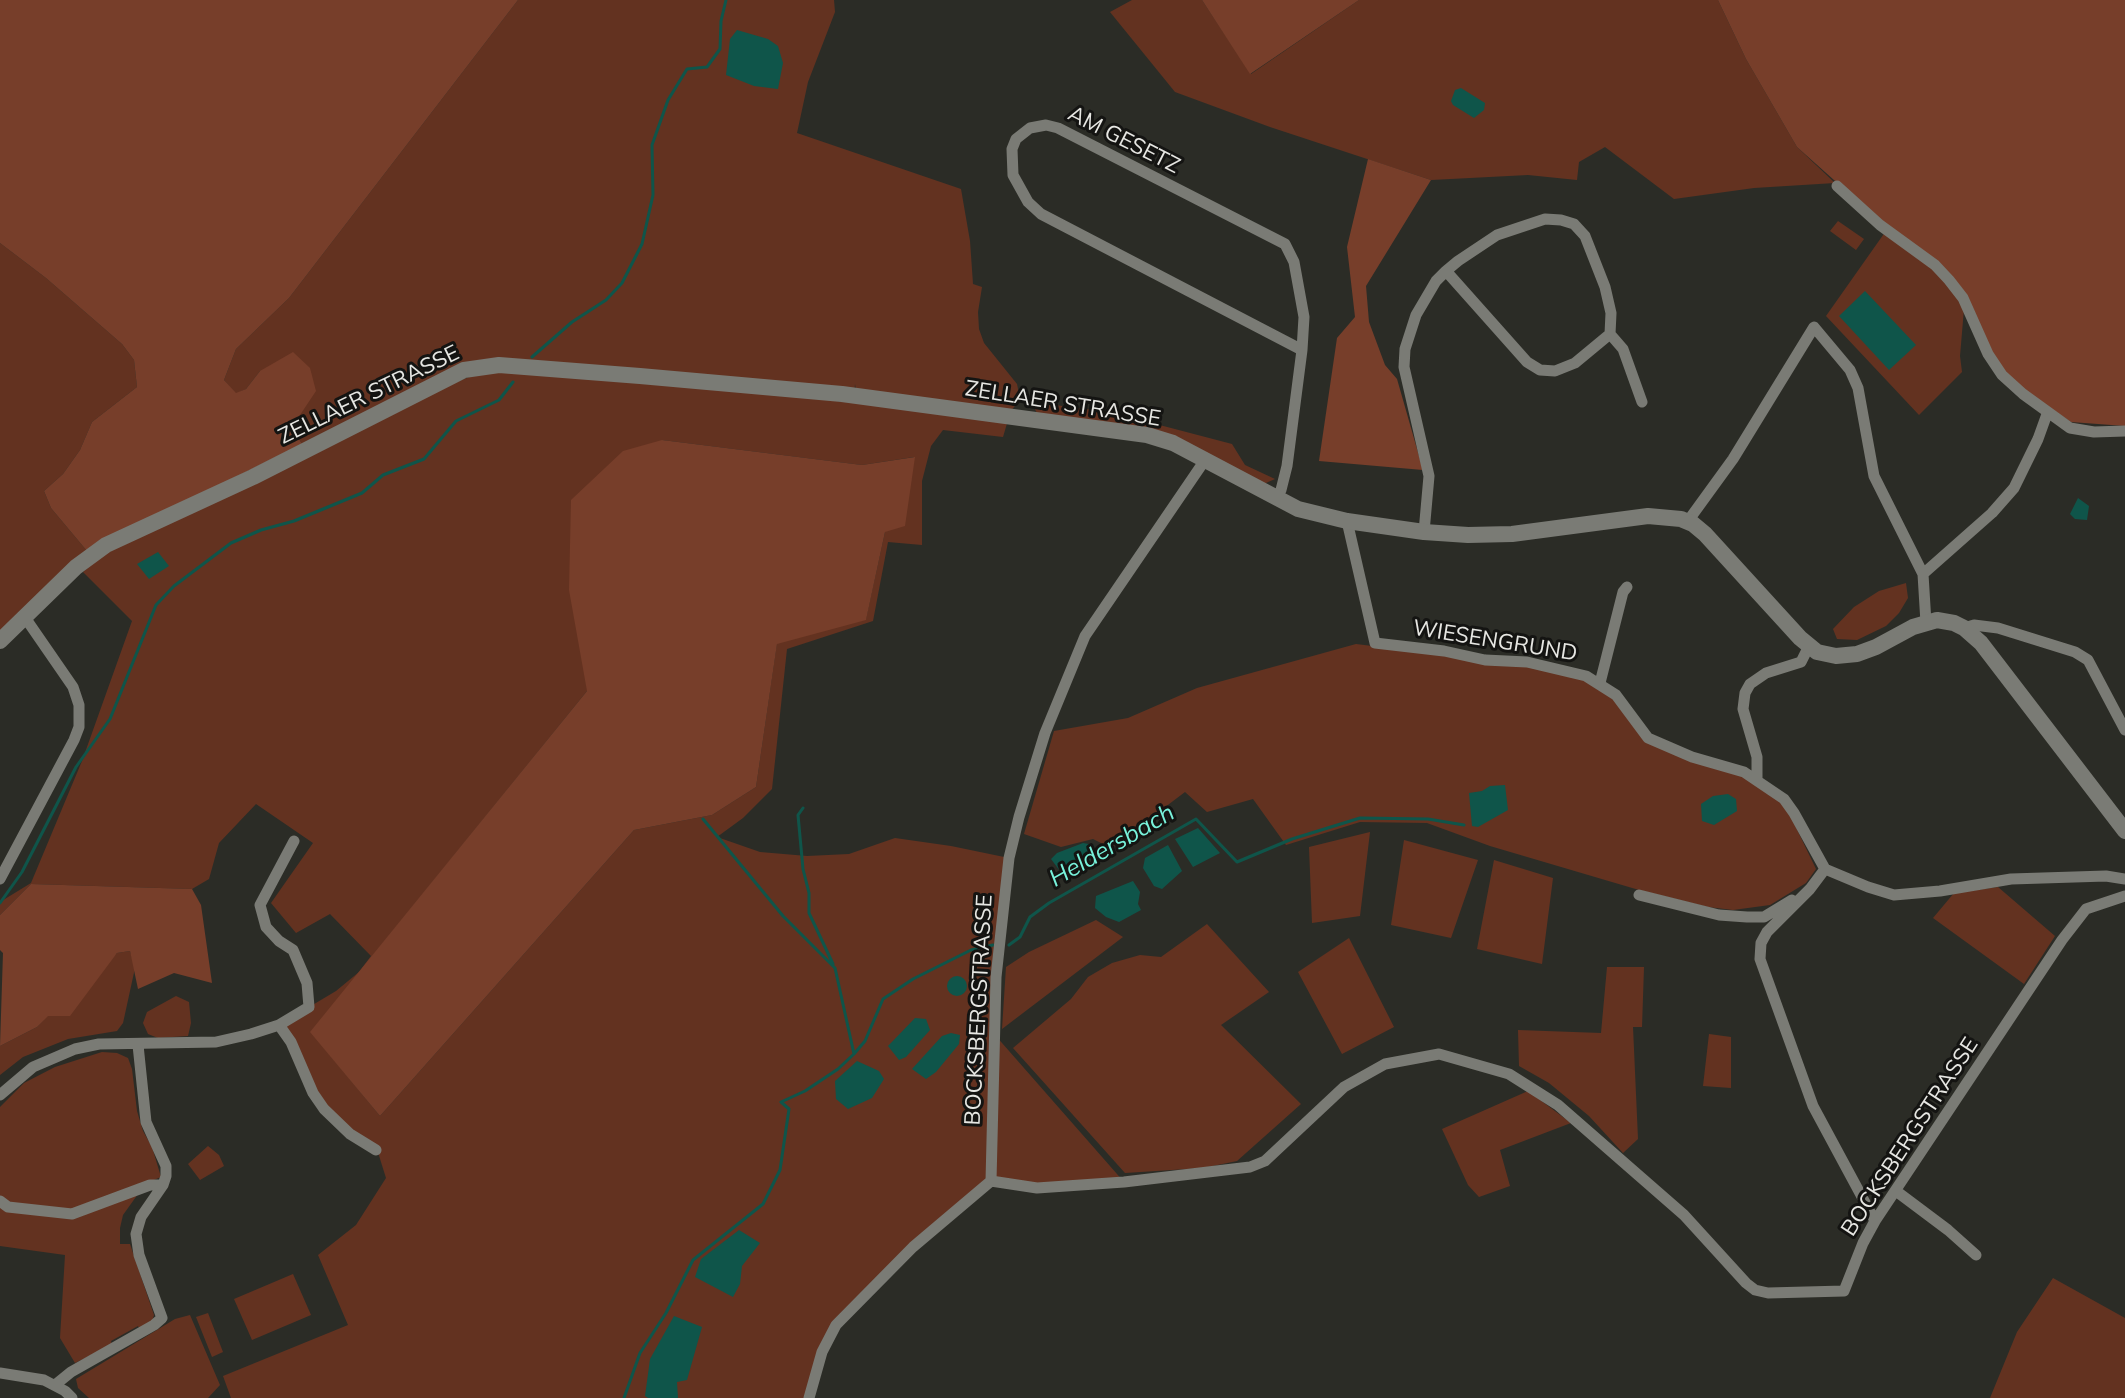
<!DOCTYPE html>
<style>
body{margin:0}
canvas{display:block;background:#2b2c26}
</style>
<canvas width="2125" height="1398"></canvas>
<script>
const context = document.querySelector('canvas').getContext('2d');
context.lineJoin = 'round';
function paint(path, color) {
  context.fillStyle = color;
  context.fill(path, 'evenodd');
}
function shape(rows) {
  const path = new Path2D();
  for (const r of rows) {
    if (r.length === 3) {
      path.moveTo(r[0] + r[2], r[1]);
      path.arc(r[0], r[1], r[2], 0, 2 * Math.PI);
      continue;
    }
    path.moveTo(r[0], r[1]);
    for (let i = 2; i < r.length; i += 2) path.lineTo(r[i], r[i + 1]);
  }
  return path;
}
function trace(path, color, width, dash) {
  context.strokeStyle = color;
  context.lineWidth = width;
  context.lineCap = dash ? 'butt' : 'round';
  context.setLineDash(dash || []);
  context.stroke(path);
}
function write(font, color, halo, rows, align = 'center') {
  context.font = font + ' Mulish,sans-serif';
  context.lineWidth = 6;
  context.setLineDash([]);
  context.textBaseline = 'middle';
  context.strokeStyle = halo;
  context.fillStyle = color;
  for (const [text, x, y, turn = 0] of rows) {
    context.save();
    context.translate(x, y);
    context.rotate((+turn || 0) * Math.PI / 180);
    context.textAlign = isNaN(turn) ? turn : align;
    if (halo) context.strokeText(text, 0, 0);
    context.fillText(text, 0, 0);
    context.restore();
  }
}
const green = shape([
 [518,0,834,0,835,12,808,82,797,133,961,189,970,241,973,284,982,287,978,312,979,329,984,343,1017,384,1020,399,1011,411,856,390,855,384,854,396,499,365,302,444,260,371,246,389,236,394,224,380,236,349,289,298],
 [1132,0,1202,0,1251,74,1359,0,1718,0,1746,59,1797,147,1835,183,1754,188,1674,199,1605,147,1579,162,1577,180,1528,175,1431,180,1270,127,1175,92,1110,12],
 [1838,221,1864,239,1856,250,1830,231],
 [1888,228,1965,297,1960,356,1962,372,1919,415,1826,316],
 [0,243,46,278,122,344,134,360,137,387,92,422,80,450,63,474,44,491,51,508,87,551,0,634],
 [488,370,638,379,1008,420,1003,437,943,430,931,446,922,481,922,545,888,542,873,621,787,649,772,789,743,818,717,837,760,852,807,856,849,854,895,838,951,846,1009,858,995,1035,1124,1182,1037,1188,990,1181,836,1325,809,1398,231,1398,223,1376,348,1325,318,1255,356,1225,386,1178,376,1146,324,1109,279,1025,336,991,359,972,371,956,330,914,296,933,271,903,313,843,256,804,219,843,209,879,192,889,31,884,0,915,0,902,31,883,82,761,132,621,83,572,108,550,449,380],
 [662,440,862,465,914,457,885,532,866,619,777,643,756,787,712,815,634,830,380,1116,311,1032,587,691],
 [1031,402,1110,412,1232,444,1245,465,1275,479,1259,486,1202,453,1038,415],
 [1906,583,1908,598,1899,613,1886,626,1857,640,1837,639,1833,629,1854,607,1879,591],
 [1356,644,1527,665,1585,679,1614,698,1645,741,1742,776,1780,801,1790,815,1816,869,1806,883,1770,905,1733,910,1708,907,1639,890,1490,846,1427,823,1360,822,1286,845,1253,799,1207,812,1185,792,1111,848,1093,839,1061,847,1024,834,1054,731,1128,718,1197,688],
 [1370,832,1360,916,1312,923,1309,847],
 [1404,840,1478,860,1451,938,1391,925],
 [1494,860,1553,878,1542,964,1477,949],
 [1998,887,2055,936,2024,984,1933,918,1954,893],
 [1096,920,1123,937,1002,1029,1006,967,1029,952],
 [1207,924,1269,992,1221,1025,1301,1104,1237,1161,1203,1168,1125,1173,1013,1048,1071,999,1088,977,1112,963,1140,955,1161,957],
 [1349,938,1394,1027,1342,1054,1298,972],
 [130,951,135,968,123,1023,117,1031,68,1039,23,1057,0,1075,0,1046,37,1027,47,1016,58,1015,117,953],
 [1607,967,1644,967,1642,1027,1633,1027,1638,1139,1623,1153,1589,1116,1549,1083,1519,1066,1518,1030,1601,1033],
 [176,996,189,1002,191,1023,188,1036,158,1038,148,1034,143,1023,147,1012],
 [1709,1034,1731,1037,1731,1088,1703,1086],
 [102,1052,117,1053,128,1058,132,1069,137,1111,143,1131,152,1147,161,1177,137,1187,138,1194,123,1215,120,1228,120,1244,130,1244,154,1315,151,1325,140,1330,138,1326,111,1341,112,1345,75,1363,60,1338,65,1255,0,1246,0,1107,24,1083,55,1067],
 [1528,1091,1571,1123,1500,1150,1510,1186,1479,1197,1468,1185,1442,1129],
 [208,1146,219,1155,224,1166,200,1180,188,1164],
 [293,1274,311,1315,252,1340,234,1299],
 [2053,1278,2125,1318,2125,1398,1990,1398,2017,1332],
 [208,1313,223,1352,212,1357,196,1317],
 [190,1315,220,1385,208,1398,89,1398,78,1388,76,1379,175,1319]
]);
const forest = shape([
 [0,0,518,0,289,298,236,349,224,380,236,393,246,389,260,371,293,352,310,368,316,391,292,427,302,444,87,551,51,508,44,491,63,474,80,450,92,422,137,387,134,360,122,344,46,278,0,243],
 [1202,0,1359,0,1250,74],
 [1718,0,2125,0,2125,426,2071,422,2018,387,1990,353,1965,297,1797,147,1746,59],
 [1368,159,1431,180,1366,286,1369,322,1385,365,1397,379,1423,470,1319,461,1337,338,1355,317,1347,247],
 [662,440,862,465,915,457,905,526,885,532,866,620,777,644,756,787,712,815,634,830,380,1116,310,1032,587,691,569,590,571,500,623,451],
 [31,884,192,889,201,905,212,983,174,973,138,989,130,951,117,953,70,1016,48,1016,37,1027,0,1046,3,953,0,950,0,915]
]);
const water = shape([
 [737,30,768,39,778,46,783,63,778,89,754,86,726,75,730,39],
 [1461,88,1485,103,1484,110,1474,118,1453,105,1451,101,1455,90],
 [1865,291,1916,345,1889,370,1839,316],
 [2078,498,2089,506,2087,520,2075,519,2070,514],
 [158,552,169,566,149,579,137,564],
 [1505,785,1508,810,1478,827,1472,826,1469,793,1482,791,1490,786],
 [1728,794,1736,799,1737,811,1714,825,1702,821,1701,804,1713,796],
 [1198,828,1220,853,1193,867,1175,839],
 [1083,843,1094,845,1095,854,1084,868,1070,873,1060,871,1051,859,1057,853],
 [1168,845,1182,871,1162,889,1154,886,1143,868,1145,858],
 [1133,881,1140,892,1138,904,1141,910,1119,922,1106,917,1095,908,1096,896],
 [957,986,10],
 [915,1018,926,1019,930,1030,906,1057,899,1060,888,1046],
 [951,1033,960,1035,959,1044,936,1072,926,1079,912,1069,942,1036],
 [857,1061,879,1071,884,1079,872,1098,848,1109,836,1099,835,1081],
 [739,1230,760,1243,742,1266,740,1284,733,1297,695,1277,701,1259],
 [674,1316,702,1327,687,1380,677,1382,678,1398,648,1398,645,1396,650,1359]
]);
const stream = shape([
 [532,357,572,322,606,300,622,283,642,244,653,195,652,145,668,100,687,69,707,67,720,49,721,21,726,0],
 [803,808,798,815,803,869,809,893,809,913,833,964],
 [703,819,783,916,835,968,854,1054],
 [0,903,22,872,76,767,110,719,156,605,174,586,231,543,261,530,294,521,362,493,383,475,424,459,456,421,499,400,513,382],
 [1009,945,1020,937,1030,917,1049,903,1196,819,1237,862,1292,839,1360,818,1428,819,1464,825],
 [624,1398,640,1353,666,1313,693,1260,763,1204,780,1170,789,1109,781,1102,805,1091,838,1069,854,1054,865,1041,883,999,913,979,971,950,993,945]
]);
const street = shape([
 [1837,186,1880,225,1935,265,1949,280,1963,298,1988,354,2002,375,2023,394,2070,428,2094,432,2125,431],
 [1610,334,1623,349,1642,402],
 [1275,499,1281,490,1287,466,1302,350,1304,317,1294,262,1285,244,1058,128,1046,125,1030,128,1016,139,1012,149,1013,175,1028,202,1041,214,1302,350],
 [1347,521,1375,643,1444,651,1485,660,1527,662,1586,676,1616,695,1648,738,1692,757,1744,772,1784,799,1794,813,1825,869,1868,887,1894,895,1940,891,2011,879,2106,876,2125,879],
 [1688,521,1733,459,1814,327,1850,370,1858,388,1874,476,1923,574,1926,623],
 [1424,532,1429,476,1404,367,1405,349,1416,315,1436,281,1446,271,1458,261,1497,235,1545,219,1561,220,1574,224,1585,236,1605,287,1611,313,1610,334,1575,363,1555,371,1540,370,1527,362,1446,271],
 [1923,574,1992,513,2014,488,2038,439,2047,414],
 [1964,628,1974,625,1998,628,2075,652,2088,660,2125,730],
 [1600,683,1623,592,1627,587],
 [1757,779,1757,757,1743,709,1745,693,1750,684,1766,673,1801,662,1809,646],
 [1825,869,1810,889,1767,932,1761,943,1760,959,1813,1106,1875,1221],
 [0,879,74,740,79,727,79,705,73,687,24,616],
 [1639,895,1719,915,1747,917,1764,917,1792,900],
 [279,1025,291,1042,313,1093,324,1109,350,1134,376,1150],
 [0,1095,33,1067,75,1049,99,1044,216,1042,251,1034,279,1025,309,1007,307,983,293,950,279,941,266,927,260,905,294,841],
 [991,1181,1037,1188,1124,1182,1250,1167,1265,1161,1344,1087,1385,1064,1439,1054,1509,1074,1558,1105,1684,1215,1746,1283,1755,1290,1768,1293,1844,1291,1863,1243,1875,1221,2062,940,2086,909,2125,896],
 [1896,1191,1948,1230,1976,1255],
 [0,1201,8,1207,72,1214,150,1185,163,1185],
 [0,1373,44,1380,65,1391,72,1398],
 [55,1385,71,1372,154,1325,162,1318,139,1255,136,1234,141,1217,163,1185,166,1176,166,1166,146,1122,138,1045],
 [809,1398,822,1352,836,1325,913,1247,991,1181,996,977,1009,858,1019,817,1045,733,1085,636,1205,460]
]);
const secondary = shape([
 [0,641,76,567,106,545,253,477,464,370,499,365,640,376,842,394,1147,435,1173,443,1298,509,1347,521,1424,532,1468,535,1512,534,1648,516,1681,519,1693,524,1705,534,1800,638,1817,652,1836,656,1857,654,1876,647,1913,627,1937,620,1954,623,1964,628,1981,643,2125,831]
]);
const streetNames = [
 ["AM GESETZ",1124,140,27],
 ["ZELLAER STRASSE",369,395,-26],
 ["ZELLAER STRASSE",1063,404,9],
 ["WIESENGRUND",1495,641,9],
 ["BOCKSBERGSTRASSE",979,1010,-87],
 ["BOCKSBERGSTRASSE",1910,1137,-57]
];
const waterNames = [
 ["Heldersbach",1112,846,-30]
];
paint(green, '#633220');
paint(forest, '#773e2a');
paint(water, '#0f554a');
trace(stream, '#0f554a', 3);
trace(street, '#7a7b75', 11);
trace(secondary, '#7a7b75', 16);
write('22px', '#e7e7e3', '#141412', streetNames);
write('italic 24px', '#78f2db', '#141412', waterNames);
</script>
